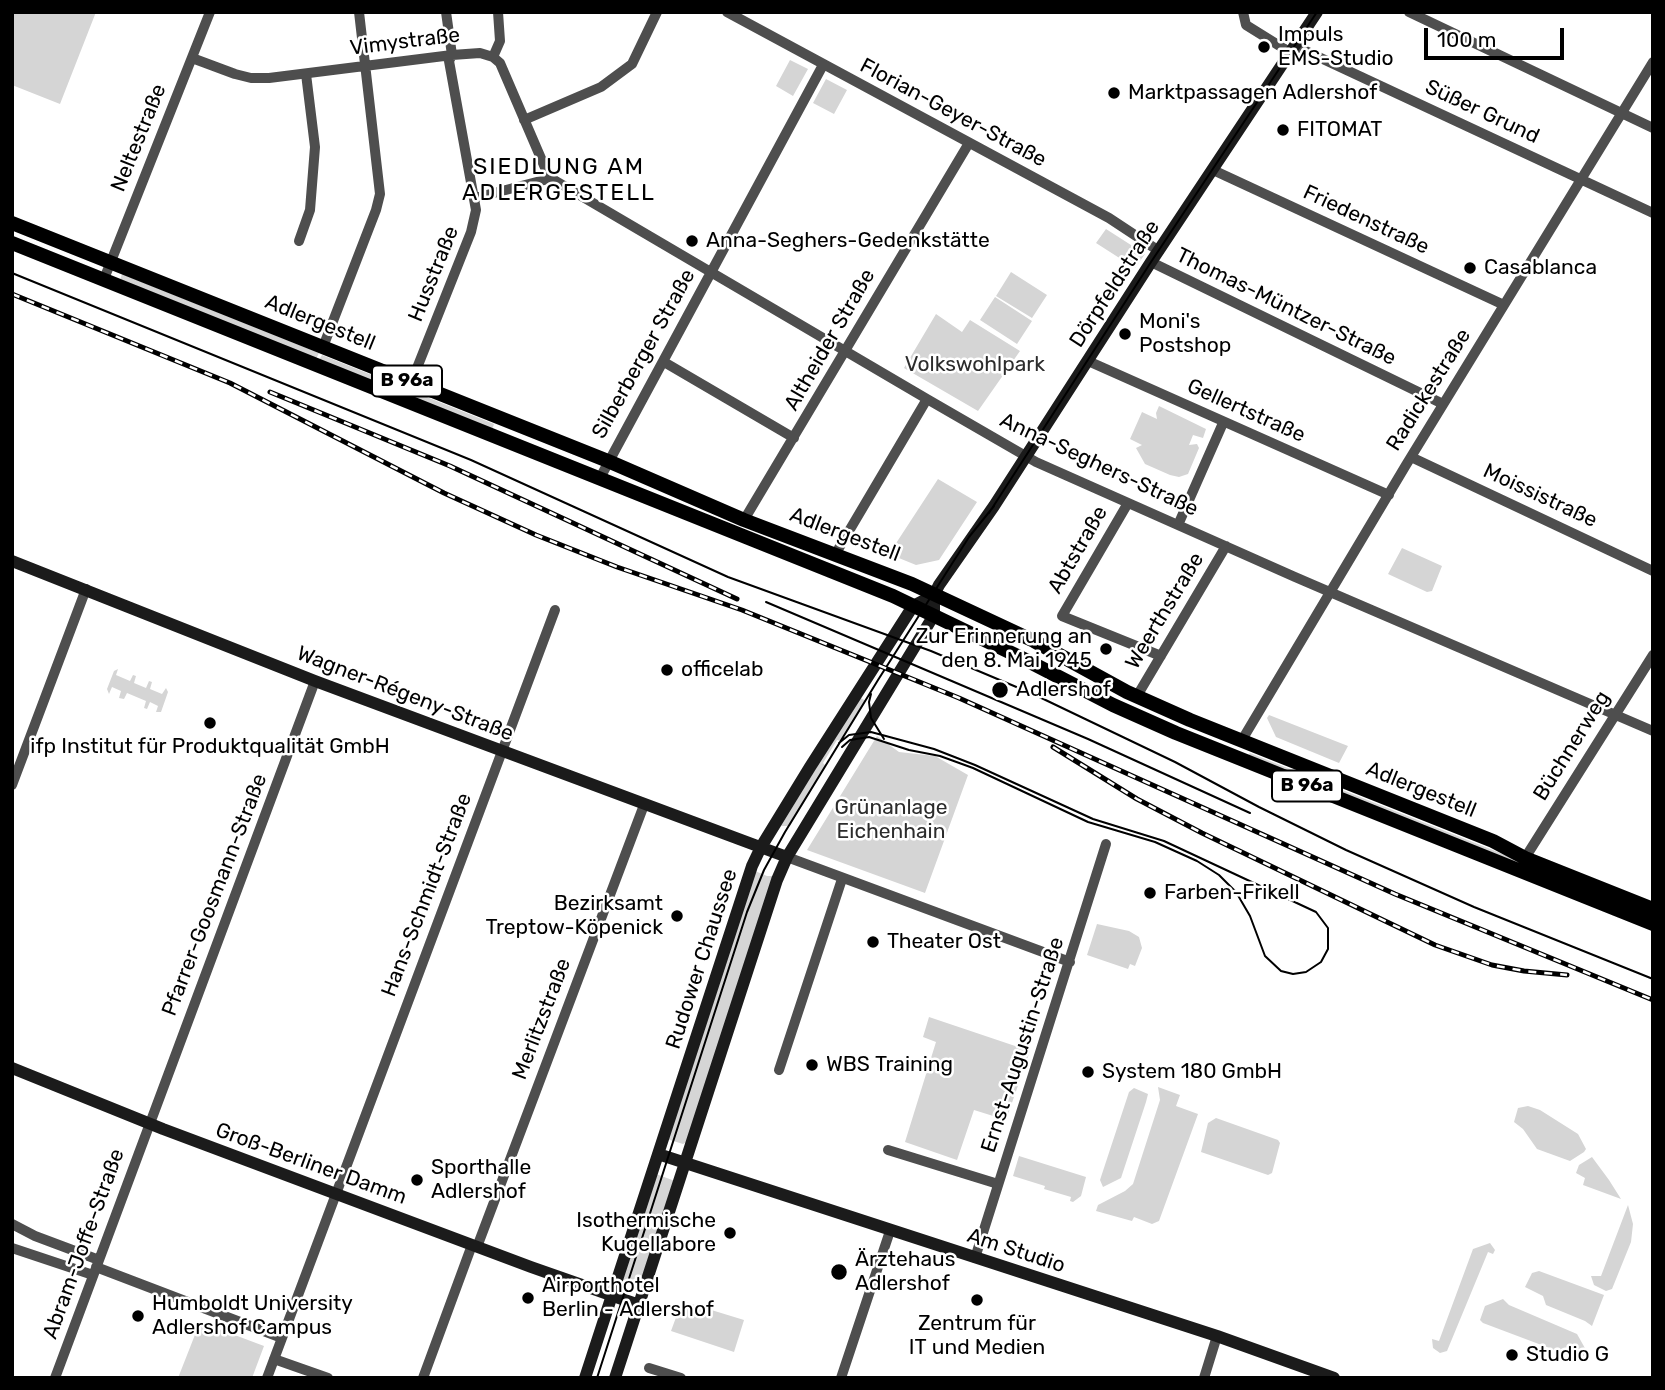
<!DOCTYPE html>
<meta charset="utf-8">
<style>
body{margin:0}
#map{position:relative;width:1665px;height:1390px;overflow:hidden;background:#fff;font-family:Rubik,sans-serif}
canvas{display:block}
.frame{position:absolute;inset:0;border:14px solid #000;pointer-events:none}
.scale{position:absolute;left:1424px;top:28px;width:140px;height:32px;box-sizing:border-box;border:4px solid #000;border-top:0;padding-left:9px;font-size:21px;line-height:24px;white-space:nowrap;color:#000;-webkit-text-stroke:5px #fff;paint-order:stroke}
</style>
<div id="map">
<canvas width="1665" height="1390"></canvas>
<div class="frame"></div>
<div class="scale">100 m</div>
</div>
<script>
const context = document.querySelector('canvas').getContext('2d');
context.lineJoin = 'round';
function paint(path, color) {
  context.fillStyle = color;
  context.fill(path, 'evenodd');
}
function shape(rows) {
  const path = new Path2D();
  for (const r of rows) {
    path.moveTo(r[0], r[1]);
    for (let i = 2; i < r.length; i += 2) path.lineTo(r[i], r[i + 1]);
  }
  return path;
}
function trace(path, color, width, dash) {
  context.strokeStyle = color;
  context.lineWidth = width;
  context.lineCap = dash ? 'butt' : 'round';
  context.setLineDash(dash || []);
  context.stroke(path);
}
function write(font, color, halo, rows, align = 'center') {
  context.font = font + ' Rubik,sans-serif';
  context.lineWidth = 5;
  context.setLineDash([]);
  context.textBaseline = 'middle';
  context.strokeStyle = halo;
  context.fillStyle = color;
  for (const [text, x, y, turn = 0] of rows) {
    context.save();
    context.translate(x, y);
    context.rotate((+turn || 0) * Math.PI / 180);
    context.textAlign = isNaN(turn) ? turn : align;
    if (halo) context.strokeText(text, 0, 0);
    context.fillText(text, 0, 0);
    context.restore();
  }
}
const green = shape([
 [12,12,96,12,60,104,12,85],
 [790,60,808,69,793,96,776,86],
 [826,79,847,90,834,114,813,103],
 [1106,229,1145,254,1135,268,1096,243],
 [1011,272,1047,295,1032,318,996,296],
 [122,274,319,353,316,359,120,280],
 [995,297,1032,321,1017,344,980,320],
 [936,314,962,332,970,320,1020,351,978,411,904,368],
 [322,355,494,424,492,430,319,360],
 [1159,406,1206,429,1203,438,1193,435,1189,445,1197,444,1199,448,1188,474,1179,477,1170,475,1145,464,1136,448,1142,445,1130,439,1142,412,1157,419,1156,413],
 [938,479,977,502,939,560,916,565,889,554],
 [1402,548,1442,566,1432,591,1427,592,1388,574],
 [118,669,116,675,130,681,133,675,136,676,134,683,146,688,149,681,152,682,150,689,162,694,166,688,168,692,161,712,156,712,158,706,150,702,147,709,144,708,146,701,127,693,124,699,119,698,121,691,112,687,109,694,107,689,114,671],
 [859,697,866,701,841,741,837,740,823,763,826,766,790,826,781,826],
 [1269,715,1348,746,1339,763,1276,737,1267,718],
 [877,736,899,752,935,756,968,775,925,893,807,850],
 [1250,753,1653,914,1653,919,1248,755],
 [755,871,767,876,774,876,687,1142,683,1144,667,1139],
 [1097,924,1129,931,1139,937,1142,948,1135,966,1130,964,1128,969,1087,955],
 [929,1017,1030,1051,1006,1120,974,1110,957,1160,905,1142,936,1042,923,1037],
 [1158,1087,1180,1095,1176,1106,1198,1114,1159,1221,1152,1224,1134,1217,1132,1221,1096,1211,1098,1205,1125,1191,1133,1184,1160,1100],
 [1134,1088,1148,1094,1146,1102,1121,1178,1103,1187,1100,1180,1129,1092],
 [1528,1106,1540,1110,1578,1134,1586,1149,1584,1152,1570,1161,1537,1149,1523,1129,1514,1122,1518,1108],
 [1216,1118,1278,1140,1280,1143,1272,1173,1268,1175,1201,1152,1208,1123],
 [1019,1156,1086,1177,1081,1196,1073,1202,1070,1201,1071,1197,1044,1189,1045,1186,1013,1176],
 [1592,1157,1609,1180,1621,1199,1583,1185,1585,1178,1576,1173,1579,1165],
 [656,1174,675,1181,640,1286,621,1281],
 [1628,1205,1633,1224,1631,1242,1612,1289,1606,1291,1594,1285,1591,1276,1601,1276],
 [1490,1243,1495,1250,1493,1254,1488,1252,1447,1351,1440,1353,1433,1348,1432,1339,1439,1341,1473,1249],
 [1539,1271,1604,1295,1592,1326,1585,1321,1546,1305,1543,1296,1525,1287,1532,1273],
 [1503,1299,1509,1305,1577,1334,1586,1350,1584,1356,1571,1351,1568,1355,1483,1323,1480,1320,1485,1306],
 [682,1301,744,1320,734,1352,671,1331],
 [200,1322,264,1346,252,1378,178,1378]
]);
const street = shape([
 [727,12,1109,218,1159,251],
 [1243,12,1246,25,1291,53],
 [1409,12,1653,128],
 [1295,46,1653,213],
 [493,57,500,41,498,12],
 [192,58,235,74,251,78,269,78,452,55,480,53,493,57,500,63,546,170,554,180,927,399,1036,462,1295,577,1653,731],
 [524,120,601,87,632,64,657,12],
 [1213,170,1504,305],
 [475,198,552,178],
 [299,241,310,210,315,147,306,74],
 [1151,262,1443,404],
 [104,279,210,12],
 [323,347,376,210,380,194,359,12],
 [1088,361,1389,495],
 [664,362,794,438],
 [411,383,471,232,476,210,449,61,452,55,446,12],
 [1411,457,1653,571],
 [600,478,823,65],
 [1128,503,1062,616,1161,656],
 [744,520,969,143],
 [1178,525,1223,423],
 [836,553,927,399],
 [1137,696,1226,546],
 [1242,740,1406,465,1653,62],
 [12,785,86,589],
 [787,857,1070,962],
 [1525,858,1653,655],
 [779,1070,842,879],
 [888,1150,998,1184],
 [12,1224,35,1236,99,1260],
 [477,1247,644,805],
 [12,1248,93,1275],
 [975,1258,1106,844],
 [96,1267,282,1338],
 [274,1359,328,1378],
 [649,1368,681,1378],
 [55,1378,315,681],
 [267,1378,555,610],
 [423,1378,472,1245],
 [841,1378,890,1231],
 [1204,1378,1217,1336]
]);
const secondary = shape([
 [12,561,315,681,787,857],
 [12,1068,163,1129,531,1267,639,1305],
 [658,1154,1217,1336,1334,1378],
 [585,1378,752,866,761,847,810,767,913,606,934,595],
 [615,1378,777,880,787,857,934,615,934,595,939,585,994,506,1151,262,1317,12]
]);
const primary = shape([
 [12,223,608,461,744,520,912,584,1034,641,1127,692,1190,720,1493,841,1525,858,1653,909],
 [12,243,893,596,1026,660,1113,705,1176,733,1653,924]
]);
const tram = shape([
 [12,273,471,460,728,577,931,651,1033,694,1175,762,1259,807,1346,850,1474,907,1653,979],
 [989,513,1151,262,1317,12],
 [766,602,1088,739,1250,813],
 [871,694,869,702,871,718,884,739],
 [839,743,849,735,871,732,934,749,975,765,1093,819,1164,841,1316,912,1328,928,1328,949,1321,962,1306,972,1293,974,1281,971,1265,956,1250,916,1236,892,1219,875,1197,861,1155,842,1088,822,973,768,940,756,909,750,869,737,850,740,842,747],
 [597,1378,747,912,764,870,785,832,878,680,969,537,994,506]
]);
const rail = shape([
 [12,294,230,383,444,493,536,535,617,567,742,610,959,698,1395,894,1653,1000],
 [270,392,450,466,737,599],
 [1053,747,1137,799,1202,833,1435,945,1492,965,1524,971,1567,975]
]);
const markers = [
 [1264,47,7,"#000"],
 [1114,93,7,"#000"],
 [1283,130,7,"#000"],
 [692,241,7,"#000"],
 [1470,268,7,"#000"],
 [1125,334,7,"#000"],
 [1106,649,7,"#000"],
 [667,670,7,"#000"],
 [1000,690,9,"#000"],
 [210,723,7,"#000"],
 [1150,893,7,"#000"],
 [677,916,7,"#000"],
 [873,942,7,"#000"],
 [812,1065,7,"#000"],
 [1088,1072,7,"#000"],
 [417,1180,7,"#000"],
 [730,1233,7,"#000"],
 [839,1272,9,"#000"],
 [528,1298,7,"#000"],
 [977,1300,7,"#000"],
 [138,1316,7,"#000"],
 [1512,1355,7,"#000"]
];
const shields = [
 [407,381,70],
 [1307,786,70]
];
const shieldNames = [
 ["B 96a",407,381],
 ["B 96a",1307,786]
];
const poiNames = [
 ["Impuls",1278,35],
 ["EMS-Studio",1278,59],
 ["Marktpassagen Adlershof",1128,93],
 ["FITOMAT",1297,130],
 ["Anna-Seghers-Gedenkstätte",706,241],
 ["Casablanca",1484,268],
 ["Moni's",1139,322],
 ["Postshop",1139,346],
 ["Zur Erinnerung an",1092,637,"right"],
 ["den 8. Mai 1945",1092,661,"right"],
 ["officelab",681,670],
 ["Adlershof",1016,690],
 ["ifp Institut für Produktqualität GmbH",210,747,"center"],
 ["Farben-Frikell",1164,893],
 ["Bezirksamt",663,904,"right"],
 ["Treptow-Köpenick",663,928,"right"],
 ["Theater Ost",887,942],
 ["WBS Training",826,1065],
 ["System 180 GmbH",1102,1072],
 ["Sporthalle",431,1168],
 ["Adlershof",431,1192],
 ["Isothermische",716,1221,"right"],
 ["Kugellabore",716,1245,"right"],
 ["Ärztehaus",855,1260],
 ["Adlershof",855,1284],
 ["Airporthotel",542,1286],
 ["Berlin - Adlershof",542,1310],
 ["Humboldt University",152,1304],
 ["Adlershof Campus",152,1328],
 ["Zentrum für",977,1324,"center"],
 ["IT und Medien",977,1348,"center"],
 ["Studio G",1526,1355]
];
const streetNames = [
 ["Vimystraße",405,42,-7],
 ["Süßer Grund",1482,112,25],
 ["Florian-Geyer-Straße",953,113,28],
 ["Neltestraße",139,138,-68],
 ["Friedenstraße",1366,220,25],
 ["Husstraße",434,274,-68],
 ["Dörpfeldstraße",1115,284,-57],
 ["Thomas-Müntzer-Straße",1286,307,26],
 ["Adlergestell",320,323,22],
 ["Altheider Straße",830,340,-60],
 ["Silberberger Straße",644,354,-61],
 ["Radickestraße",1429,390,-58],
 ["Gellertstraße",1246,411,24],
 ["Anna-Seghers-Straße",1099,465,25],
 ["Moissistraße",1540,496,25],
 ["Adlergestell",845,535,21],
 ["Abtstraße",1078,550,-60],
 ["Weerthstraße",1165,611,-59],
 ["Wagner-Régeny-Straße",405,694,21],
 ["Büchnerweg",1572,746,-58],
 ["Adlergestell",1421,790,22],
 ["Pfarrer-Goosmann-Straße",215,895,-69],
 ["Hans-Schmidt-Straße",427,895,-69],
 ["Rudower Chaussee",702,959,-72],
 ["Merlitzstraße",542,1019,-69],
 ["Ernst-Augustin-Straße",1023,1045,-72],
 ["Groß-Berliner Damm",311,1164,20],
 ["Abram-Joffe-Straße",84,1244,-70],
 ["Am Studio",1016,1251,18]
];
const parkNames = [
 ["Volkswohlpark",975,365],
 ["Grünanlage",891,808],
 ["Eichenhain",891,832]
];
const neighbourhoodNames = [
 ["SIEDLUNG AM",559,167],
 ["ADLERGESTELL",559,193]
];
paint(green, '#d5d5d5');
trace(street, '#4e4e4e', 10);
trace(secondary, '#1b1b1b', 12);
trace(primary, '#000', 14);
trace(tram, '#000', 2);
trace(rail, '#000', 5);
trace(rail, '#fff', 2.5, [8]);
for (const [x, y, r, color] of markers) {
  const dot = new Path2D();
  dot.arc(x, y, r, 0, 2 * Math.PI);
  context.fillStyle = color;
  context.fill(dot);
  trace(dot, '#fff', 2.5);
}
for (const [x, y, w] of shields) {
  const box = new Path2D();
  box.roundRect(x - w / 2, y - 15.5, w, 31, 5);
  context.fillStyle = '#fff';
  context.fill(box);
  trace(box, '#000', 2);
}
write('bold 19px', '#000', null, shieldNames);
write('21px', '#000', '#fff', poiNames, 'left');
write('21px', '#000', '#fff', streetNames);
write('21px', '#2c2c2c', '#fff', parkNames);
context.letterSpacing = '2px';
write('23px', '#000', '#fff', neighbourhoodNames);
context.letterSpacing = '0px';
</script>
